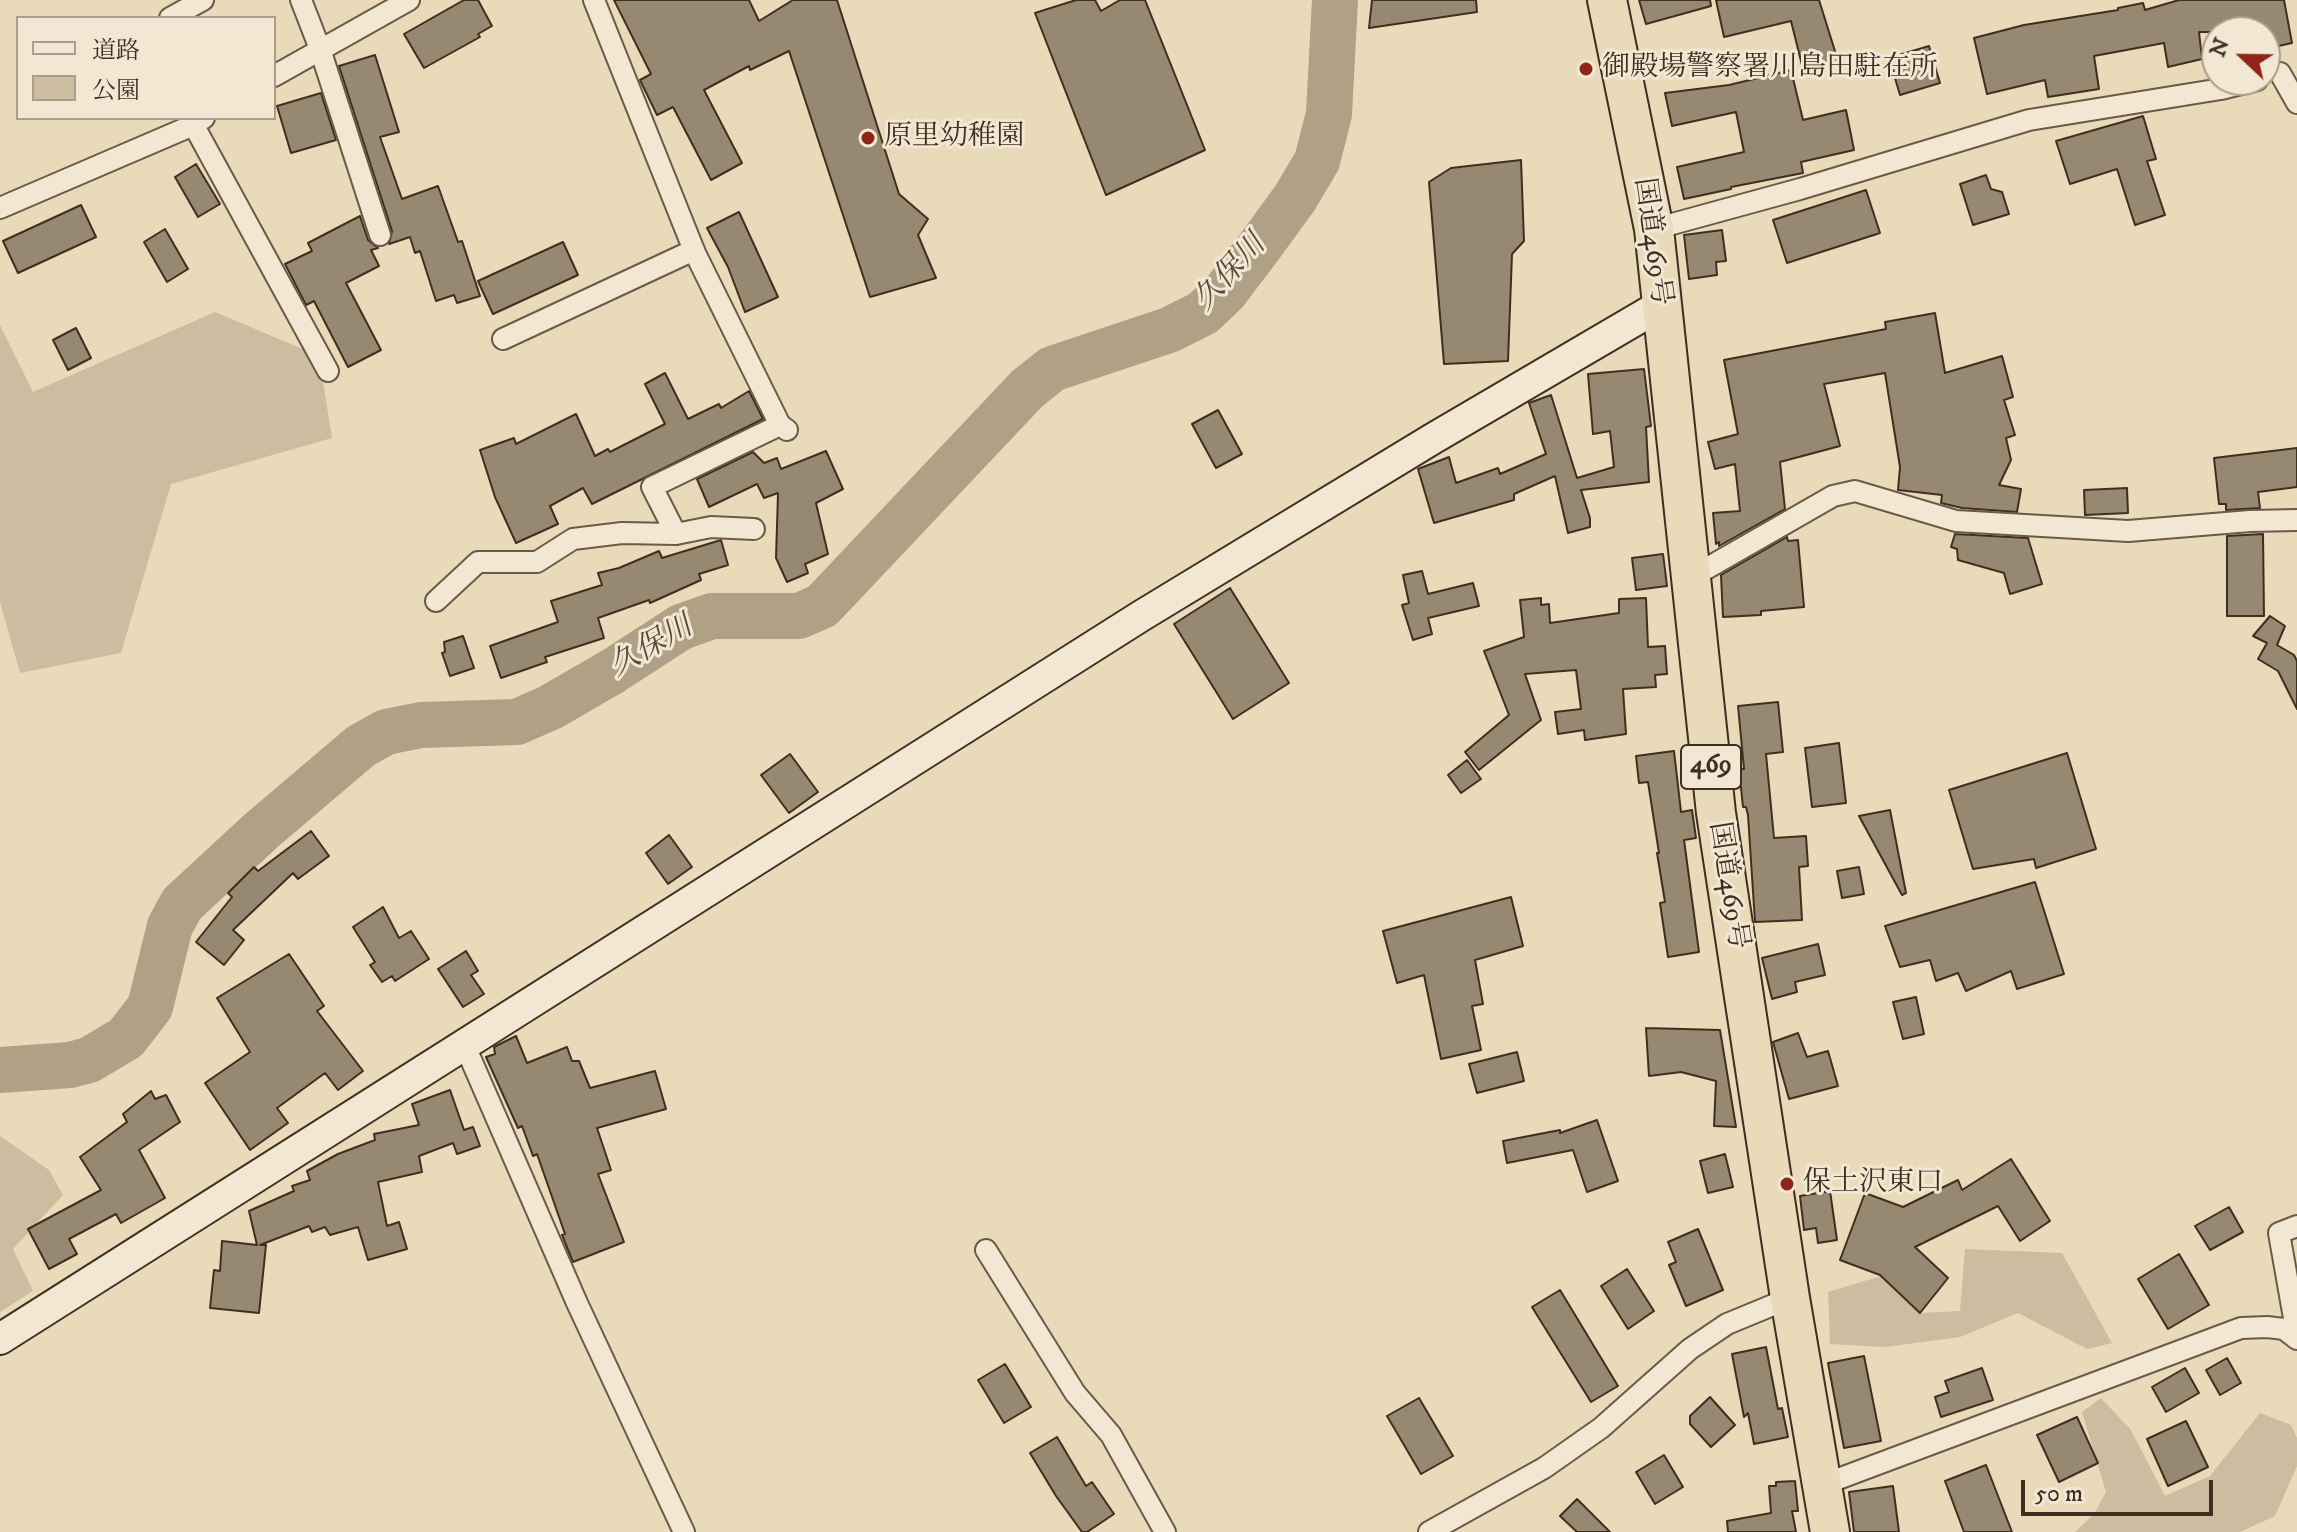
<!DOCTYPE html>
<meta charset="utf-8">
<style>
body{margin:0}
#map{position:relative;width:2297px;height:1532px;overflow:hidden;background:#e9daba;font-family:"IM FELL DW Pica","Noto Serif JP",serif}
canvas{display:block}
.legend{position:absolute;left:16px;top:16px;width:260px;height:104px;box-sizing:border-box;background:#f1e7d2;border:2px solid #aa9d8b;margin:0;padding:10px 14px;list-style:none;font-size:24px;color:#3f2f21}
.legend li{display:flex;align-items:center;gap:16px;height:40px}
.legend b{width:40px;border:2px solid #aa9d8b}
.north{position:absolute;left:2201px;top:16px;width:80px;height:80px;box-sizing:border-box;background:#f1e7d2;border:2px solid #aa9d8b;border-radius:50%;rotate:292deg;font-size:22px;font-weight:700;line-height:32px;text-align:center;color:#3f2f21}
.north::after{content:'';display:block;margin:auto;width:28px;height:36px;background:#8f2418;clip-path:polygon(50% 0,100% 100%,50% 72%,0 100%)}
.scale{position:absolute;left:2021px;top:1480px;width:192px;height:36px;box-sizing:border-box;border:4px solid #3f2f21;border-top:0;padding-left:10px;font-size:24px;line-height:28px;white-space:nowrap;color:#3f2f21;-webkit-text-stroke:6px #f1e7d2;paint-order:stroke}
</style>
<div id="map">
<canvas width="2297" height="1532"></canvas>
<ul class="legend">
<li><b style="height:10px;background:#f1e7d2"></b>道路</li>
<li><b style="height:22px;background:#ccbda0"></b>公園</li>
</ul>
<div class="north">N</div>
<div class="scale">50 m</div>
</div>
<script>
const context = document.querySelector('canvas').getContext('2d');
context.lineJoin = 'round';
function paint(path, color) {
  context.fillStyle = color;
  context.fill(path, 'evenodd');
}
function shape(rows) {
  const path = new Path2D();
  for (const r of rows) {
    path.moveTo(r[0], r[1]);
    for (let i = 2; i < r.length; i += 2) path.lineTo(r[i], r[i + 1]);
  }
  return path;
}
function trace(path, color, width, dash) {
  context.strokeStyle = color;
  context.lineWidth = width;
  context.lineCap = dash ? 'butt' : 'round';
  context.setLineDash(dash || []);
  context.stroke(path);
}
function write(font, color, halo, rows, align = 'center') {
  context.font = font + ' "IM FELL DW Pica","Noto Serif JP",serif';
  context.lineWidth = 6;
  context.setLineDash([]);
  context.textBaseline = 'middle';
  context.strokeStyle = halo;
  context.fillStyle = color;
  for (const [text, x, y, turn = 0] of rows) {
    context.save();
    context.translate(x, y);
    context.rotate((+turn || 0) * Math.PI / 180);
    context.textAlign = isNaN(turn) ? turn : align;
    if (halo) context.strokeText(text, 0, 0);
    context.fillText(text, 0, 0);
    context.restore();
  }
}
const green = shape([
 [215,312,319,356,332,438,171,484,121,653,20,673,0,602,0,325,33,392],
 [0,1136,49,1170,63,1195,13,1249,33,1291,0,1312],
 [1965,1249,2062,1253,2112,1343,2087,1349,2018,1313,1960,1337,1885,1347,1830,1344,1828,1292,1881,1276,1920,1313,1960,1311],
 [2101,1398,2131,1430,2165,1496,2210,1476,2260,1413,2291,1425,2297,1438,2297,1466,2275,1516,2240,1532,2075,1532,2094,1514,2106,1492,2082,1412]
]);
const river = shape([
 [0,1070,70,1065,89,1060,126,1038,150,1007,170,926,182,904,262,830,361,746,386,732,421,725,517,722,551,707,613,671,681,627,712,616,799,616,822,606,1027,389,1052,369,1169,330,1203,313,1225,292,1260,246,1295,198,1317,161,1329,114,1335,0]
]);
const building = shape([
 [464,0,478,0,492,26,478,34,480,37,424,68,404,34,464,0],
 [614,0,749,0,759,21,793,0,837,0,899,194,928,219,918,235,936,278,870,297,789,51,750,70,749,66,704,90,742,163,711,180,673,107,657,115,640,80,651,74,614,0],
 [1076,0,1095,0,1101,11,1120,0,1145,0,1205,150,1106,195,1035,13,1076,0],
 [1372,0,1476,0,1477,12,1369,28,1372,0],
 [1639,0,1710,0,1711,6,1646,24,1639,0],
 [1716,0,1819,0,1839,64,1804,73,1791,21,1724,37,1716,0],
 [2179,0,2284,0,2292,43,2265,49,2265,32,2199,32,2202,59,2168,67,2164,43,2094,56,2099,89,2048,97,2045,80,1987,94,1974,38,2024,25,2118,10,2118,8,2143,3,2145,10,2179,0],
 [1929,46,1940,83,1900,95,1889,58,1929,46],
 [375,55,399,132,380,137,402,199,438,186,458,242,462,241,480,296,457,303,454,295,436,301,420,251,415,253,410,237,389,244,392,231,339,66,375,55],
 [1791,70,1803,120,1846,110,1854,150,1801,162,1803,173,1731,187,1731,189,1684,199,1677,167,1744,152,1736,112,1672,126,1665,93,1729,85,1791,70],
 [321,93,336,140,291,153,277,106,321,93],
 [2143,116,2156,159,2147,161,2165,215,2135,225,2117,169,2070,184,2056,141,2143,116],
 [1521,160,1524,241,1512,254,1508,361,1444,364,1429,182,1451,168,1521,160],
 [196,164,220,204,198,217,175,177,196,164],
 [1986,175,1991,189,2002,192,2009,214,1973,225,1960,184,1986,175],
 [1866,190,1880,233,1787,263,1773,220,1866,190],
 [81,205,96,237,18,273,3,241,81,205],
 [739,212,778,297,745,312,728,267,707,228,739,212],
 [360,216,368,240,378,248,371,250,379,266,346,283,381,350,348,367,314,301,306,305,285,264,312,251,308,243,360,216],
 [165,229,188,269,167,282,144,242,165,229],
 [1722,230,1726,261,1716,262,1717,275,1689,279,1684,235,1722,230],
 [563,242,578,275,493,314,478,281,563,242],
 [1935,313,1945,373,2002,356,2013,397,2004,400,2015,435,2006,438,2011,460,1999,485,2021,489,2017,512,1962,508,1941,503,1942,495,1898,490,1900,467,1885,373,1824,384,1840,446,1780,462,1785,509,1719,546,1719,542,1716,544,1713,513,1740,511,1735,464,1715,469,1708,442,1738,434,1724,360,1886,329,1885,322,1935,313],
 [76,328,91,358,68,370,53,340,76,328],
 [1644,369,1651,426,1646,427,1649,482,1581,490,1590,518,1590,527,1568,533,1555,476,1514,494,1514,500,1434,523,1418,469,1449,457,1456,483,1498,468,1500,474,1546,454,1529,403,1551,395,1577,478,1614,467,1610,431,1593,434,1588,374,1644,369],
 [665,373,688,419,719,404,721,408,749,391,763,419,592,504,583,488,550,506,558,524,516,543,495,497,480,450,514,438,516,444,576,414,595,456,608,449,610,452,665,424,645,384,665,373],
 [1218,410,1242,454,1216,468,1192,424,1218,410],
 [2297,448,2297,487,2258,492,2260,508,2226,510,2226,504,2219,504,2214,458,2297,448],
 [826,451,843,489,816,503,828,554,805,564,808,573,787,582,776,558,778,493,764,498,757,484,709,507,697,479,753,452,764,463,777,458,781,469,826,451],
 [2127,488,2128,513,2085,515,2084,490,2127,488],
 [1955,534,2028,538,2042,584,2010,594,2004,573,1958,560,1957,549,1951,547,1955,534],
 [2263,534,2264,616,2227,616,2227,536,2263,534],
 [1787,537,1788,541,1798,540,1804,607,1761,611,1761,615,1723,617,1721,575,1787,537],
 [721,540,728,565,699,574,701,580,650,603,649,600,598,618,604,638,545,657,547,662,501,678,490,646,558,622,551,601,602,585,598,573,619,568,659,551,662,558,721,540],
 [1663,554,1667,586,1636,590,1632,558,1663,554],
 [1422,571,1428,594,1473,583,1479,606,1428,618,1432,634,1413,640,1402,605,1409,603,1403,575,1422,571],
 [1230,588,1289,683,1233,719,1174,624,1230,588],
 [1541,598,1541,605,1549,604,1550,623,1619,613,1619,599,1646,598,1648,647,1665,646,1667,674,1655,675,1656,687,1623,689,1626,734,1585,740,1584,730,1558,734,1555,712,1581,709,1576,670,1525,674,1541,720,1479,770,1465,752,1509,715,1484,651,1524,637,1520,600,1541,598],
 [2270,616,2285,626,2277,645,2294,655,2297,661,2297,709,2278,671,2258,659,2267,643,2253,636,2270,616],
 [463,636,474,668,450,676,442,653,445,652,444,642,463,636],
 [1778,702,1783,752,1766,754,1774,838,1806,836,1808,866,1799,867,1802,920,1755,922,1748,815,1746,807,1743,807,1739,769,1744,769,1738,706,1778,702],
 [1839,743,1846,803,1812,807,1805,748,1839,743],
 [1674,751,1681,812,1692,810,1696,838,1684,840,1699,952,1668,957,1660,903,1665,902,1657,853,1659,853,1648,782,1639,783,1636,756,1674,751],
 [2067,753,2096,849,2036,868,2034,859,1973,869,1949,790,2067,753],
 [790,754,818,792,789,813,761,775,790,754],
 [1467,760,1481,779,1461,793,1448,775,1467,760],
 [1890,810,1906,893,1902,895,1859,816,1890,810],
 [311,831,329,856,298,879,293,873,233,930,244,940,224,965,196,942,232,897,228,893,254,867,258,871,311,831],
 [669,835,692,867,668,884,646,853,669,835],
 [1859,867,1864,894,1842,898,1837,871,1859,867],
 [2035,882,2064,974,2017,989,2011,971,1966,991,1958,973,1936,981,1930,960,1900,967,1885,926,2035,882],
 [1511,897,1523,946,1475,960,1483,1004,1472,1006,1481,1050,1441,1059,1424,975,1397,983,1383,931,1511,897],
 [383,907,399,938,411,931,429,959,395,981,392,976,382,982,370,965,375,962,353,927,383,907],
 [1818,944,1825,975,1795,982,1797,992,1772,999,1762,958,1818,944],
 [466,951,478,971,471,975,484,994,463,1007,438,969,466,951],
 [289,954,324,1006,317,1011,363,1071,338,1090,325,1073,277,1108,288,1123,250,1150,205,1083,250,1052,217,998,289,954],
 [1916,997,1924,1034,1903,1039,1893,1002,1916,997],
 [1646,1028,1720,1030,1736,1127,1714,1126,1716,1081,1681,1072,1649,1076,1646,1028],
 [1798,1033,1807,1057,1828,1051,1838,1086,1789,1099,1773,1042,1798,1033],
 [516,1036,527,1063,567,1047,572,1061,579,1061,590,1088,655,1071,666,1109,597,1128,611,1170,598,1174,624,1242,573,1262,562,1235,565,1234,537,1154,533,1156,522,1126,518,1128,486,1057,495,1054,494,1047,516,1036],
 [1517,1052,1524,1081,1477,1093,1469,1064,1517,1052],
 [450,1090,464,1130,473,1127,480,1146,457,1154,453,1143,419,1156,422,1172,378,1182,387,1226,399,1222,407,1249,368,1260,358,1227,330,1235,325,1227,312,1232,309,1226,260,1245,266,1245,259,1313,210,1308,214,1270,220,1271,222,1241,257,1245,249,1211,294,1191,292,1186,310,1180,307,1171,338,1154,375,1140,374,1134,419,1125,412,1104,450,1090],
 [151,1091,155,1099,166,1095,180,1122,139,1150,165,1198,121,1223,116,1214,69,1239,77,1254,49,1269,28,1229,101,1190,80,1157,127,1122,123,1114,151,1091],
 [1597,1120,1618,1181,1587,1192,1573,1150,1507,1163,1503,1141,1560,1130,1560,1133,1597,1120],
 [1725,1154,1733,1187,1708,1193,1700,1161,1725,1154],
 [2011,1159,2050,1221,2020,1241,1998,1206,1915,1247,1948,1278,1920,1313,1880,1275,1840,1260,1865,1193,1903,1207,1958,1180,1962,1190,2011,1159],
 [1830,1191,1837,1240,1818,1243,1816,1228,1804,1230,1800,1196,1830,1191],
 [2229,1207,2243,1232,2210,1250,2195,1226,2229,1207],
 [1698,1229,1723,1290,1686,1306,1669,1265,1676,1262,1668,1242,1698,1229],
 [2179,1254,2209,1305,2168,1329,2138,1279,2179,1254],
 [1627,1269,1654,1311,1628,1329,1601,1286,1627,1269],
 [1560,1290,1618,1386,1591,1402,1532,1307,1560,1290],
 [1766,1347,1778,1409,1782,1408,1788,1437,1754,1444,1748,1413,1744,1417,1732,1354,1766,1347],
 [1864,1356,1881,1441,1844,1448,1828,1363,1864,1356],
 [2227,1358,2241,1383,2220,1395,2206,1370,2227,1358],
 [1005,1364,1031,1407,1004,1423,978,1380,1005,1364],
 [1982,1368,1993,1400,1941,1417,1935,1397,1949,1392,1945,1381,1982,1368],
 [2185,1368,2199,1393,2166,1412,2152,1387,2185,1368],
 [1710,1397,1735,1425,1711,1447,1690,1424,1690,1416,1710,1397],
 [1419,1398,1453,1456,1421,1474,1387,1416,1419,1398],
 [2077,1417,2098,1463,2059,1482,2037,1435,2077,1417],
 [2186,1421,2208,1467,2168,1486,2147,1439,2186,1421],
 [1057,1437,1086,1486,1092,1482,1114,1514,1087,1532,1082,1532,1056,1496,1030,1453,1057,1437],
 [1664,1455,1683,1487,1655,1504,1636,1472,1664,1455],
 [1986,1465,2012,1532,1964,1532,1945,1481,1986,1465],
 [1795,1481,1798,1511,1792,1511,1796,1532,1728,1532,1727,1521,1771,1513,1769,1486,1776,1486,1776,1482,1795,1481],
 [1893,1486,1899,1532,1854,1532,1849,1492,1893,1486],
 [1577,1499,1610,1532,1577,1532,1560,1516,1577,1499]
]);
const street = shape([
 [301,0,320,49,380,235],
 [594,0,695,253,780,425,787,430],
 [170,18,203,0],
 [2280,73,2297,103],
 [274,76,409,0],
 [193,124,328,371],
 [0,208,184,129,204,118],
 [1654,229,1800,189,2029,120,2221,89,2257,80],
 [503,339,694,250],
 [676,534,711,527,754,529],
 [1690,578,1833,496,1855,491,1956,521,2128,531,2250,521,2297,520],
 [436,601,478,562,537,562,573,539,622,533,676,534,652,487,780,425],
 [465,1046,577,1303,684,1532],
 [2297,1226,2279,1233,2297,1335],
 [986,1250,1075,1393,1111,1435,1165,1532],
 [1822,1485,2241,1328,2267,1327,2284,1329,2297,1339],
 [1429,1532,1544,1468,1601,1428,1690,1349,1727,1324,1790,1298]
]);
const secondary = shape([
 [0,1339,1141,616,1434,438,1661,305]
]);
const highway = shape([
 [1607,0,1654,229,1716,813,1790,1298,1830,1532]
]);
const markers = [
 [1586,69,8,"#8f2418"],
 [868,138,8,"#8f2418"],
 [1787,1184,8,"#8f2418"]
];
const shields = [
 [1711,767,60]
];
const shieldNames = [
 ["469",1711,767]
];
const poiNames = [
 ["御殿場警察署川島田駐在所",1602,69],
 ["原里幼稚園",884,138],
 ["保土沢東口",1803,1184]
];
const streetNames = [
 ["国道469号",1651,242,82],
 ["国道469号",1727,886,81]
];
const waterNames = [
 ["久保川",1231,274,-48],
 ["久保川",652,648,-30]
];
paint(green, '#ccbda0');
trace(river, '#afa086', 46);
paint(building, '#978871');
trace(building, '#3f2f21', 2);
trace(street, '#6a5a47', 24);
trace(secondary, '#3f2f21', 34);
trace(highway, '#3f2f21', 42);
trace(street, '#f1e7d2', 20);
trace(secondary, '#f1e7d2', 30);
trace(highway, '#e9daba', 38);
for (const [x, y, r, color] of markers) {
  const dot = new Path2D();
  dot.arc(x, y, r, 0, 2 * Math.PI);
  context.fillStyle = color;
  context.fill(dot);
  trace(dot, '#f1e7d2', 3);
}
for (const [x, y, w] of shields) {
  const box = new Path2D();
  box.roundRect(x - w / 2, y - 22, w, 44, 6);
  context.fillStyle = '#f1e7d2';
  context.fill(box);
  trace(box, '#3f2f21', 2);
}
write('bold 26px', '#3f2f21', null, shieldNames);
write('28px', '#3f2f21', '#f1e7d2', poiNames, 'left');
write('28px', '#3f2f21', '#f1e7d2', streetNames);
write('italic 30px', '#5b4b3a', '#f1e7d2', waterNames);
</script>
